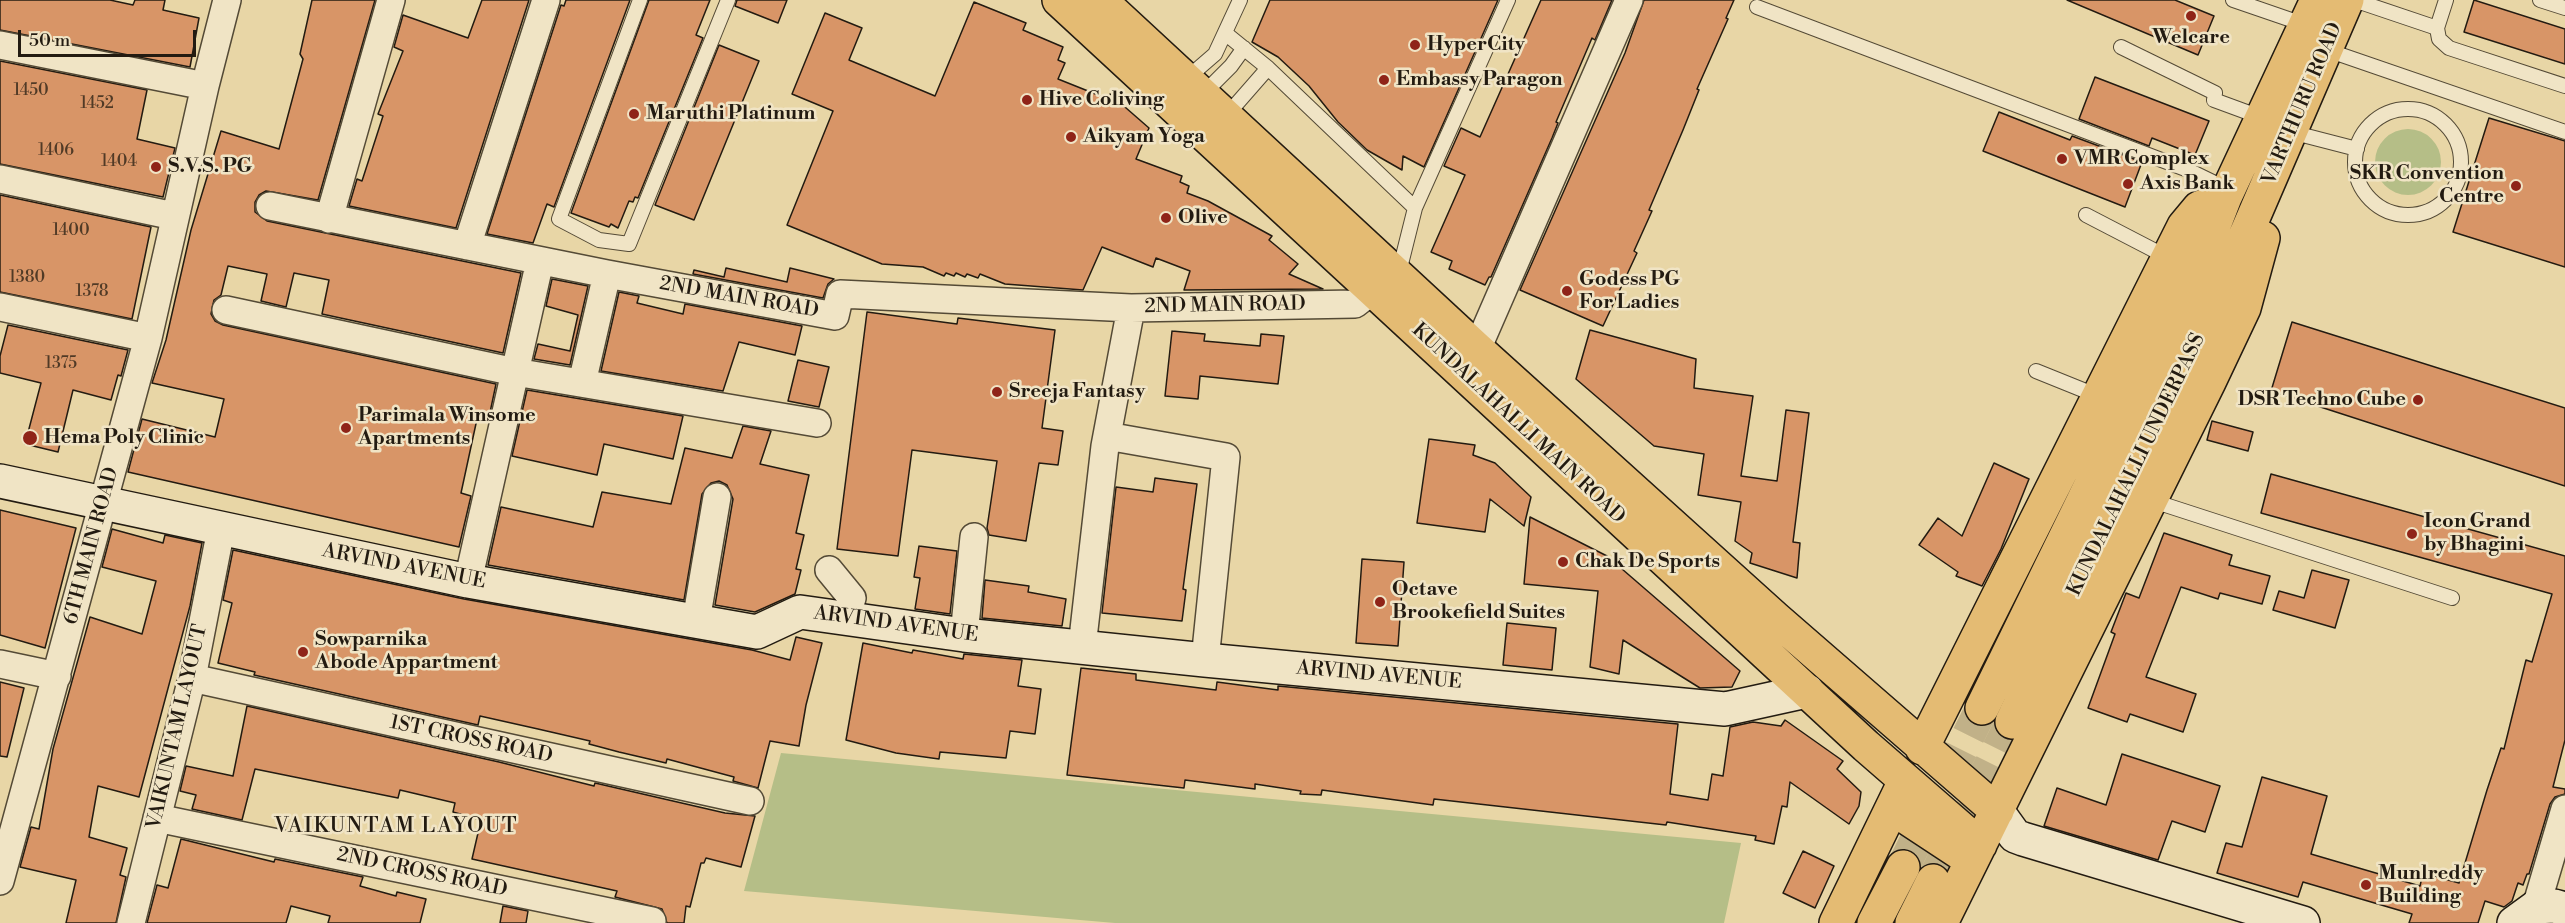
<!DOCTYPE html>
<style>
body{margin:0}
#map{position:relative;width:2565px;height:923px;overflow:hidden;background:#e8d6a6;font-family:"Libre Bodoni",serif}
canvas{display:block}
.scale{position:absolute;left:18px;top:30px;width:178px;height:27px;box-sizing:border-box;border:3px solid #231b11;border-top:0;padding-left:8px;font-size:18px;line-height:21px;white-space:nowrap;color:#231b11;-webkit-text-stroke:4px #f0e4c5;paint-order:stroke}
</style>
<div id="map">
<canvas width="2565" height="923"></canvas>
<div class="scale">50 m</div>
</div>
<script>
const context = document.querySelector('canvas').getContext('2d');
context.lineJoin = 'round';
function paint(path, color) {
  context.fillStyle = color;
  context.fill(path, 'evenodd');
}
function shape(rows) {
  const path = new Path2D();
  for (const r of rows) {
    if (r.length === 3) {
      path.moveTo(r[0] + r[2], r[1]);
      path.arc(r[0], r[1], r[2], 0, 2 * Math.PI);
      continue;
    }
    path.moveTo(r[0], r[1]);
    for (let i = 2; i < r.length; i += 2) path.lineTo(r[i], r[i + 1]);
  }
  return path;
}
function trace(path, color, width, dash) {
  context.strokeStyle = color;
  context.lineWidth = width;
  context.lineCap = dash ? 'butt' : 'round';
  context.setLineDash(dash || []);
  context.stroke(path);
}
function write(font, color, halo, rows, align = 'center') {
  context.font = font + ' "Libre Bodoni",serif';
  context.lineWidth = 5;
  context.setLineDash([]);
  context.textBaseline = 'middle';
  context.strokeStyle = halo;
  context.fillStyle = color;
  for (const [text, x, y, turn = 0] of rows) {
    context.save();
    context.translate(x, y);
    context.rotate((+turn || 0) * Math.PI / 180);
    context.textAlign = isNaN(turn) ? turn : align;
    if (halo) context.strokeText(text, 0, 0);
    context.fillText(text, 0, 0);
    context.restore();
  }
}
const green = shape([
 [2408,162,33],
 [781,753,1741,843,1724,923,1115,923,744,891]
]);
const building = shape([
 [0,0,110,0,133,5,135,0,165,0,163,10,199,18,190,67,0,30,0,0],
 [312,0,375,0,318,200,266,191,259,195,255,202,255,212,267,221,521,273,503,353,322,314,329,280,294,273,286,307,261,301,267,274,228,266,221,295,214,300,211,314,215,321,223,325,496,384,488,422,477,419,461,493,471,496,459,547,128,472,142,419,215,437,224,399,152,383,166,340,191,230,221,131,279,149,303,59,300,54,312,0],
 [482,0,529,0,456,228,349,206,357,179,362,181,383,116,378,114,403,51,394,47,403,15,468,38,482,0],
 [566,0,630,0,554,207,547,204,533,243,487,234,561,5,564,6,566,0],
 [649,0,710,0,696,35,703,38,638,198,635,197,633,202,629,201,618,228,611,224,609,227,571,213,649,0],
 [737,0,787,0,778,23,735,6,737,0],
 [1270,0,1498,0,1424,167,1403,156,1402,170,1367,150,1338,122,1309,86,1278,57,1252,42,1270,0],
 [1541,0,1612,0,1595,40,1592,38,1556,122,1558,123,1552,138,1491,277,1489,277,1485,285,1449,269,1452,261,1431,252,1465,175,1444,166,1461,128,1480,137,1541,0],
 [1644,0,1734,0,1726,18,1728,19,1697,89,1699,90,1683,130,1649,210,1652,211,1634,251,1637,253,1603,326,1520,290,1625,53,1644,0],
 [2067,0,2175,0,2214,16,2198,55,2067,0],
 [2474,0,2565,29,2565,64,2464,32,2474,0],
 [974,2,1026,23,1023,30,1063,47,1058,60,1065,63,1058,79,1108,99,1110,94,1149,128,1136,159,1182,176,1180,182,1189,186,1187,193,1208,201,1272,236,1269,240,1298,264,1289,274,1323,289,1184,290,1190,271,1156,258,1153,267,1102,247,1083,290,1005,284,980,274,978,278,967,274,965,277,956,273,954,276,946,273,944,276,923,267,882,264,787,225,833,111,792,94,825,13,862,28,849,60,935,96,974,2],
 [719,45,759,61,694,220,655,205,719,45],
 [0,61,147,90,137,139,175,148,163,197,0,164,0,61],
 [2095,77,2209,121,2195,155,2152,138,2149,146,2079,119,2095,77],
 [1999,112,2070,140,2072,136,2142,162,2125,207,1983,151,1999,112],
 [2489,118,2565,141,2565,267,2453,232,2489,118],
 [0,195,151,227,132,319,0,292,0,195],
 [726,268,787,282,790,268,834,279,828,284,823,298,693,274,694,270,724,277,726,268],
 [552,279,588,286,570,365,534,359,538,344,570,351,578,315,546,306,552,279],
 [619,292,639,296,637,303,683,314,685,304,802,326,795,355,739,342,723,391,601,371,619,292],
 [867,312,957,324,958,318,1055,330,1042,428,1063,431,1058,465,1039,463,1026,541,989,535,987,528,997,461,912,450,898,556,837,549,867,312],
 [2292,322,2565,408,2565,486,2271,391,2292,322],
 [8,325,128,350,121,376,118,375,111,400,73,390,58,452,25,444,41,383,0,373,0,356,8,325],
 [1590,330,1696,359,1694,388,1753,396,1741,476,1777,481,1786,410,1809,413,1793,542,1800,543,1797,578,1750,563,1752,553,1735,541,1741,502,1698,495,1704,454,1654,446,1576,379,1590,330],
 [1172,331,1205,334,1204,341,1260,346,1261,334,1284,336,1278,384,1200,376,1198,399,1165,396,1172,331],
 [798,360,829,367,819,407,788,401,798,360],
 [527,390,683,416,673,459,604,444,597,475,512,456,527,390],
 [2212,421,2253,432,2248,451,2207,440,2212,421],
 [743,426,771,431,760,464,809,475,796,533,804,535,796,569,801,570,795,594,755,612,715,605,733,499,727,485,719,481,711,483,702,494,684,600,488,565,501,507,593,527,602,492,671,504,685,448,732,458,743,426],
 [1429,439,1475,445,1473,455,1495,463,1531,497,1524,526,1490,499,1485,532,1417,523,1429,439],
 [1994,463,2029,479,2001,549,1982,586,1956,576,1958,572,1919,545,1938,518,1962,536,1994,463],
 [2271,474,2565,556,2565,740,2553,787,2565,789,2565,794,2555,797,2550,804,2529,874,2527,874,2523,885,2518,883,2512,901,2504,907,2485,901,2478,923,2409,923,2412,914,2303,882,2298,897,2217,873,2226,843,2242,847,2262,777,2327,796,2311,854,2420,886,2423,873,2459,883,2487,790,2501,748,2504,749,2526,660,2532,662,2552,594,2261,513,2271,474],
 [1155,478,1197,484,1183,589,1186,590,1182,621,1102,613,1116,487,1153,492,1155,478],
 [0,510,76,528,45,648,0,635,0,510],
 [1530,517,1607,556,1740,671,1732,687,1700,688,1623,640,1619,674,1590,667,1598,591,1524,584,1530,517],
 [112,529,163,543,165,535,202,543,190,606,139,797,98,786,89,837,127,848,120,875,126,877,116,923,66,923,76,880,20,867,31,827,39,829,53,749,90,617,142,634,156,581,102,567,112,529],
 [2164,533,2232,555,2229,565,2270,576,2262,604,2220,593,2218,599,2181,587,2146,677,2196,694,2183,732,2130,714,2127,722,2088,708,2115,634,2111,632,2126,593,2139,598,2164,533],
 [919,546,957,551,950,614,915,609,920,578,914,577,919,546],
 [233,550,464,599,752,650,790,660,796,637,822,643,806,705,799,746,770,741,758,788,733,781,734,777,667,759,666,763,619,752,589,744,590,741,538,729,480,716,478,725,254,675,255,672,218,663,232,603,223,600,233,550],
 [1362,559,1404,562,1398,646,1356,643,1362,559],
 [2312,570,2349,580,2335,628,2273,610,2279,591,2304,598,2312,570],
 [985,580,1029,586,1028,592,1066,599,1062,626,982,618,985,580],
 [1507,623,1556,628,1552,670,1503,665,1507,623],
 [863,643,912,653,913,650,963,659,964,654,1022,660,1018,686,1041,689,1035,734,1010,731,1006,758,940,752,939,759,896,753,846,740,863,643],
 [1081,668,1136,674,1136,680,1216,690,1217,682,1278,690,1278,686,1678,724,1670,794,1708,800,1712,774,1723,776,1730,727,1753,722,1781,726,1785,720,1843,761,1837,769,1861,792,1859,806,1849,824,1790,782,1787,807,1782,806,1774,844,1755,840,1756,836,1667,822,1666,825,1434,799,1433,805,1322,790,1321,795,1300,794,1301,791,1255,784,1255,789,1185,780,1184,788,1067,775,1081,668],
 [0,682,24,688,7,757,0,756,0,682],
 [247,706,499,762,594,786,595,783,725,813,755,816,741,867,706,858,704,863,701,863,690,907,686,906,684,923,667,923,662,909,615,897,617,891,472,859,481,820,453,812,455,803,400,790,398,798,255,769,242,820,192,809,196,795,180,791,186,766,233,776,247,706],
 [2122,754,2220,786,2205,832,2172,821,2158,860,2044,826,2057,788,2106,805,2122,754],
 [181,839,274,862,275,859,363,877,360,886,396,896,397,892,426,899,420,923,328,923,330,916,291,906,286,923,147,923,157,885,168,888,181,839],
 [1803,851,1834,866,1815,908,1783,893,1803,851],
 [503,906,528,911,526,923,500,923,503,906]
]);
const primaryTunnel = shape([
 [1903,867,1982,708],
 [1933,881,2012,722]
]);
const lane = shape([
 [640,0,559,219,599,240,629,244,728,0],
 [2233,0,2306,25],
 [2354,0,2437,28],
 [2446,0,2437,28,2439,39,2449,48,2565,86],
 [2540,0,2565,8],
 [1757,7,2188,170,2229,190],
 [1225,33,1268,68,1415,208],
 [2121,47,2215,93,2214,100,2263,118],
 [2327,50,2565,132],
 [1185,80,1215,54,1240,0],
 [1202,95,1231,66,1244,48],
 [2408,162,53],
 [1226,116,1268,68],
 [2291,132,2357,149],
 [2086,215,2167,257],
 [1398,276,1415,208,1508,0],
 [2036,371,2098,396],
 [2150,500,2452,598]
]);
const street = shape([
 [0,45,205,86],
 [0,179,174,216],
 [270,206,607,274,835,316,840,294,1131,308,1355,304,1373,290],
 [329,219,391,0],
 [467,246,546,0],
 [0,307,148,338],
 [226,310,515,372,817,423],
 [1477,349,1629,0],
 [582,383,607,274],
 [1107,436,1226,457,1205,660],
 [829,570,852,598,846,619],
 [468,581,540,261],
 [696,621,717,497],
 [964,635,974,537],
 [1082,647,1105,446,1131,308],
 [0,664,57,676],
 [192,678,750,801],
 [157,818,652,921],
 [0,881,148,338,205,86,227,0],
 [2536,907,2565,809],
 [131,923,192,678,221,529]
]);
const secondary = shape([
 [0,481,468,581,757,632,800,612,964,635,1205,660,1725,709,1807,691],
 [1997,811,2015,836,2023,839,2303,923],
 [2514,923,2536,907,2554,906,2565,909]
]);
const primary = shape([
 [1059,0,1866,746,1980,845],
 [1100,0,1477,349,1775,618,1997,811],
 [1982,708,2199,264,2225,197,2317,0],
 [2012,722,2225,283,2347,0],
 [1922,748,2184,226,2199,208,2225,197],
 [1892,808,1971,860],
 [1836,923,1905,781],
 [1874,923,1903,867],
 [1912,923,1933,881],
 [1941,923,2209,382,2244,308,2263,238]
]);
const markers = [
 [2191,16,6,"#8f2418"],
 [1415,45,6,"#8f2418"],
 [1384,80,6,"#8f2418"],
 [1027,100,6,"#8f2418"],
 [634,114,6,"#8f2418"],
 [1071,137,6,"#8f2418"],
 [2062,159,6,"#8f2418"],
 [156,167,6,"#8f2418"],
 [2128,184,6,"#8f2418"],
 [2516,186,6,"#8f2418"],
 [1166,218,6,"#8f2418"],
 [1567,291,6,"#8f2418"],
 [997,392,6,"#8f2418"],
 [2418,400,6,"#8f2418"],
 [346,428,6,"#8f2418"],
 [30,438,8,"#8f2418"],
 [2412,534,6,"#8f2418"],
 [1563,562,6,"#8f2418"],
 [1380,602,6,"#8f2418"],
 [303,652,6,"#8f2418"],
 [2366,885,6,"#8f2418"]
];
const numberNames = [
 ["1450",31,91],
 ["1452",97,104],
 ["1406",56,151],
 ["1404",119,162],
 ["1400",71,231],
 ["1380",27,278],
 ["1378",92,292],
 ["1375",61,364]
];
const poiNames = [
 ["Welcare",2191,38,"center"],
 ["HyperCity",1427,45],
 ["Embassy Paragon",1396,80],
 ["Hive Coliving",1039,100],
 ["Maruthi Platinum",646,114],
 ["Aikyam Yoga",1083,137],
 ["VMR Complex",2074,159],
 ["S.V.S. PG",168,167],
 ["SKR Convention",2504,174,"right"],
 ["Centre",2504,197,"right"],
 ["Axis Bank",2140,184],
 ["Olive",1178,218],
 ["Godess PG",1579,280],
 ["For Ladies",1579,303],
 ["Sreeja Fantasy",1009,392],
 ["DSR Techno Cube",2406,400,"right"],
 ["Parimala Winsome",358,416],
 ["Apartments",358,439],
 ["Hema Poly Clinic",44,438],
 ["Icon Grand",2424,522],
 ["by Bhagini",2424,545],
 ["Chak De Sports",1575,562],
 ["Octave",1392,590],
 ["Brookefield Suites",1392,613],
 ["Sowparnika",315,640],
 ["Abode Appartment",315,663],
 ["Munlreddy",2378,874],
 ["Building",2378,897]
];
const streetNames = [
 ["VARTHURU ROAD",2303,104,-67],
 ["2ND MAIN ROAD",739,298,10],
 ["2ND MAIN ROAD",1225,306,-1],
 ["KUNDALAHALLI MAIN ROAD",1518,424,43],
 ["KUNDALAHALLI UNDERPASS",2137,465,-64],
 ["6TH MAIN ROAD",92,546,-75],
 ["ARVIND AVENUE",404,567,11],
 ["ARVIND AVENUE",896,625,8],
 ["ARVIND AVENUE",1379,676,5],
 ["VAIKUNTAM LAYOUT",178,727,-77],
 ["1ST CROSS ROAD",471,740,12],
 ["2ND CROSS ROAD",422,873,12]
];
const neighbourhoodNames = [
 ["VAIKUNTAM LAYOUT",396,827]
];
paint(green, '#b5be87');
paint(building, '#d89567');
trace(building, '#231b11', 1.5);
trace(primaryTunnel, '#c1b188', 33, [33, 16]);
trace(lane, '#544a36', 16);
trace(street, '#544a36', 30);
trace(secondary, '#231b11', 36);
trace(primary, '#231b11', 36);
trace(lane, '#f0e4c5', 14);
trace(street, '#f0e4c5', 27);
trace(secondary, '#f0e4c5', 33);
trace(primary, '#e4bb73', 33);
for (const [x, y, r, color] of markers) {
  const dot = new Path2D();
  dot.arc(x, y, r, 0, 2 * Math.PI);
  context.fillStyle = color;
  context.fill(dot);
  trace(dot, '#f0e4c5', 2);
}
write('16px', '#503a26', null, numberNames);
write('bold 20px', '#231b11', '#f0e4c5', poiNames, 'left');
write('20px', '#231b11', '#f0e4c5', streetNames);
context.letterSpacing = '1.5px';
write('21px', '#231b11', '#f0e4c5', neighbourhoodNames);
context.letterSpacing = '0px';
</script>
